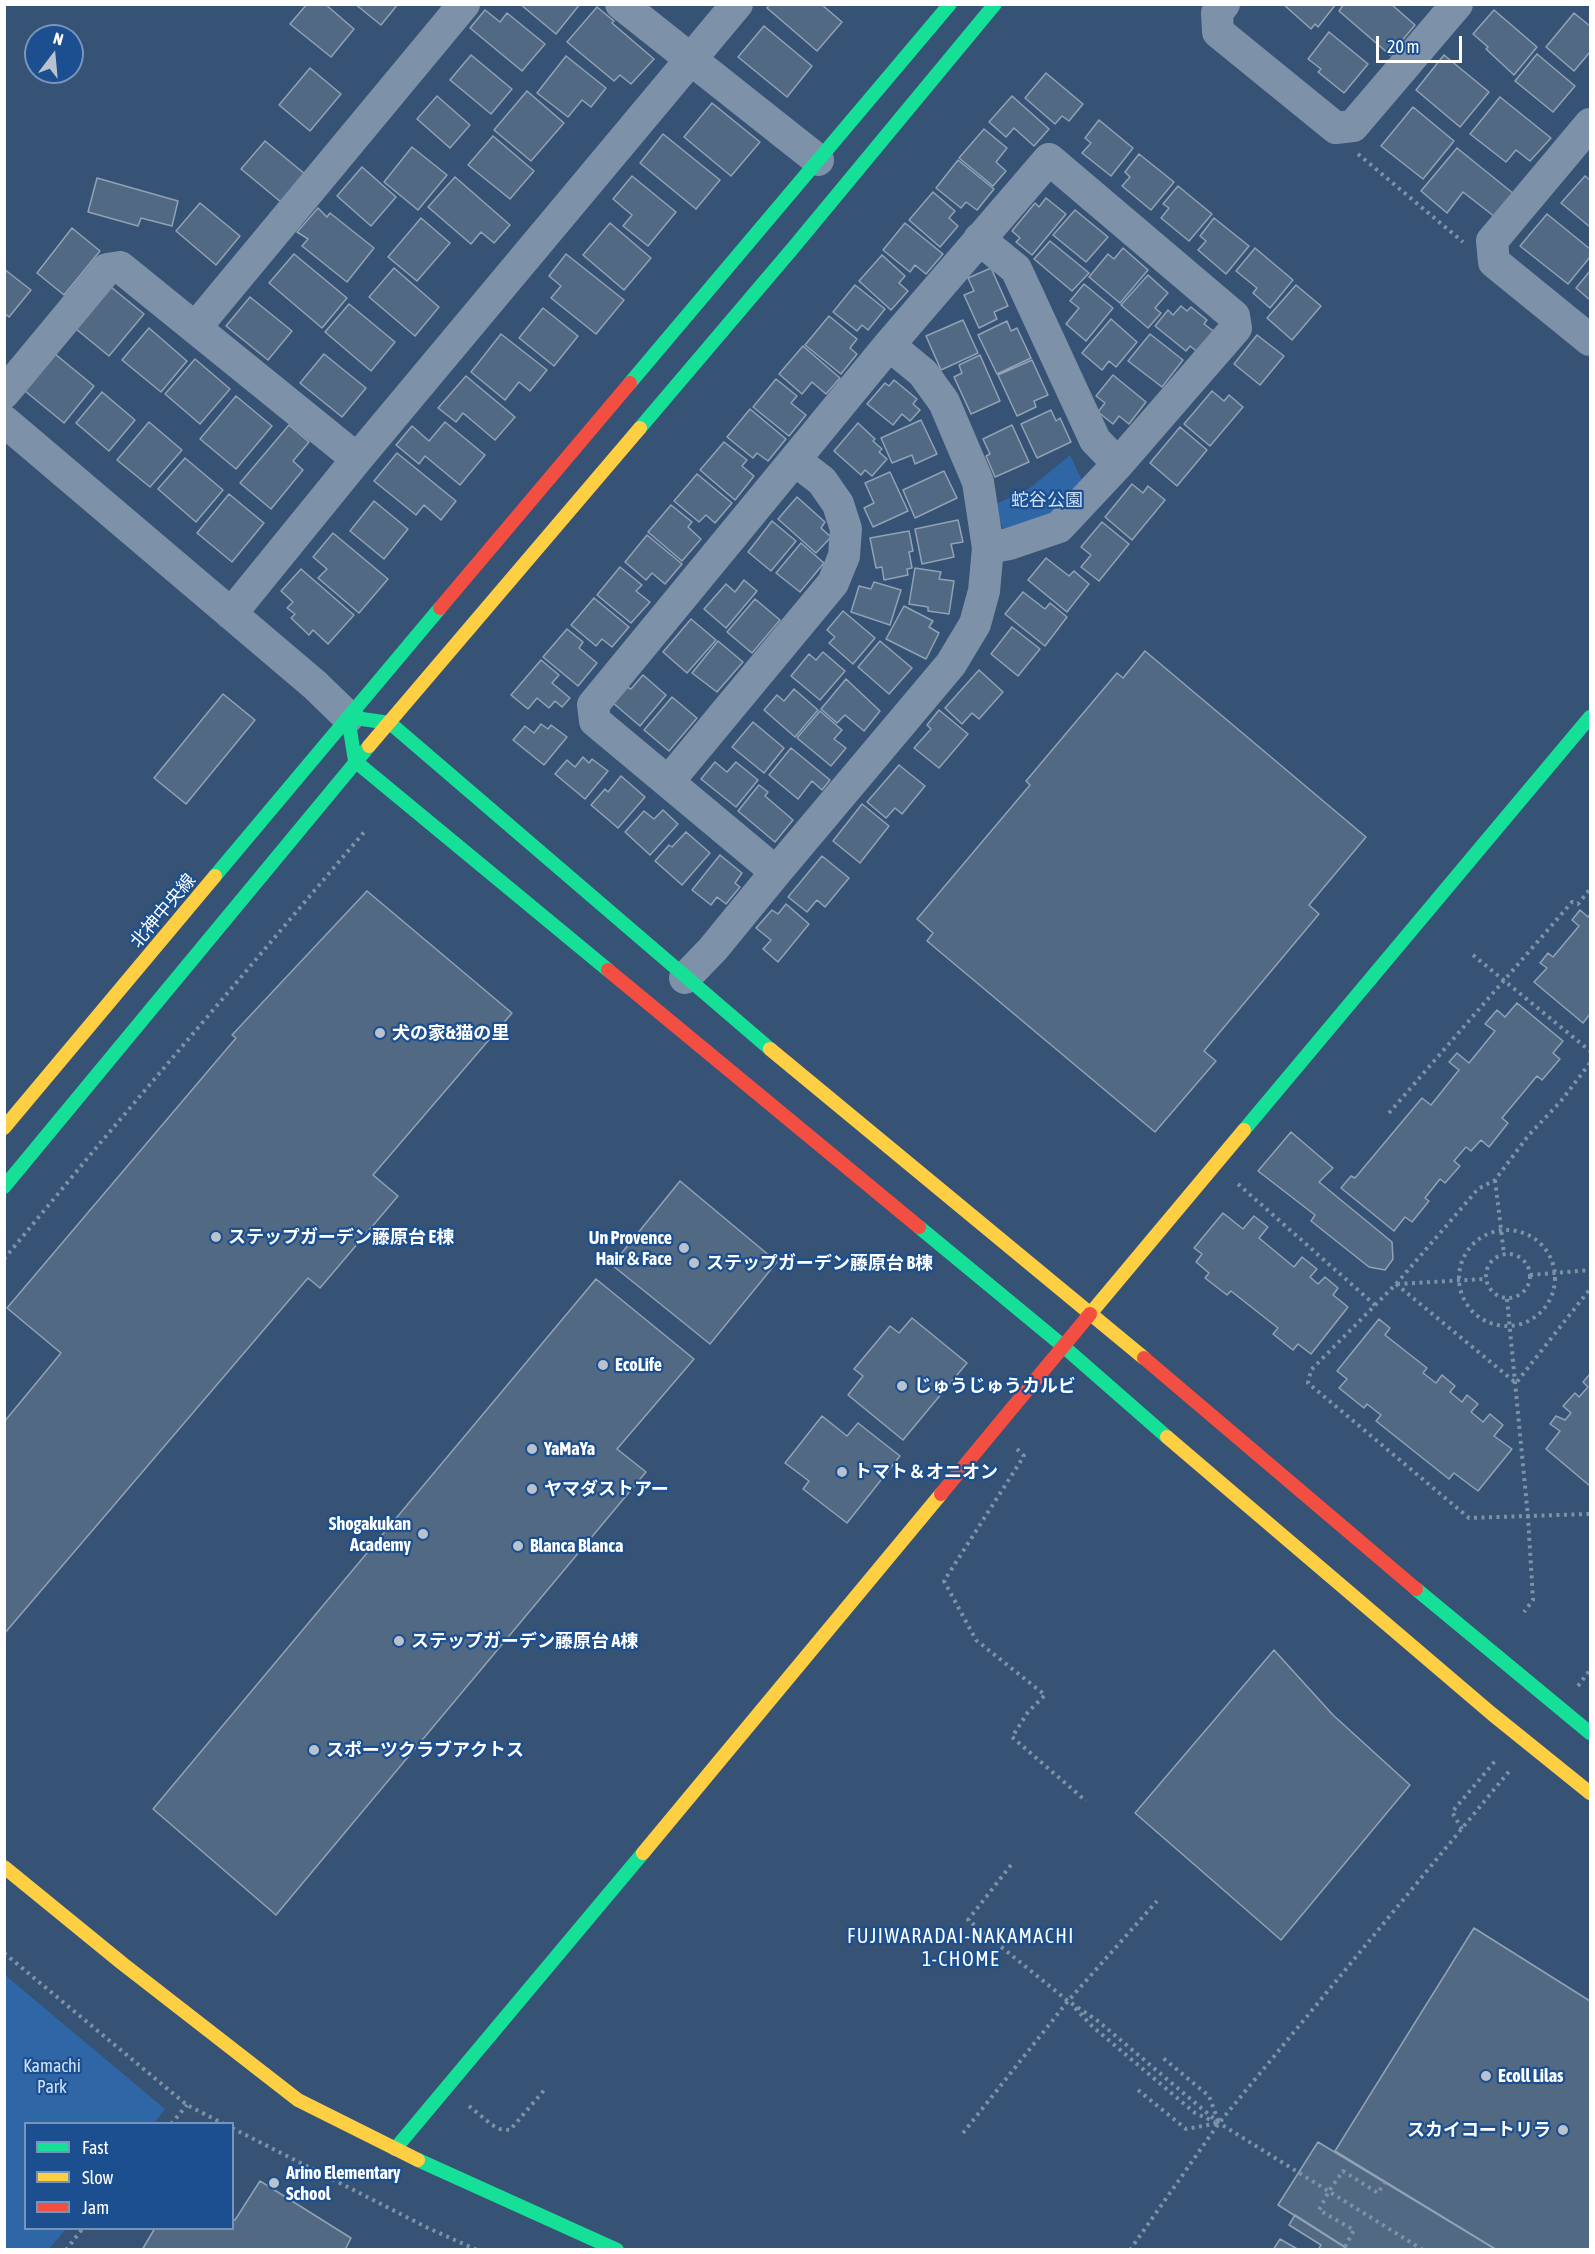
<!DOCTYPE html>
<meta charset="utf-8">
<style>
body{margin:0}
#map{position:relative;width:1595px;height:2254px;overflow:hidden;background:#365274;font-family:"Asap Condensed",sans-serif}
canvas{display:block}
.frame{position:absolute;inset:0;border:6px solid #fff;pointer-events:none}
.legend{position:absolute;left:24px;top:2122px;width:210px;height:108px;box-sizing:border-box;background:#1b4f8f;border:2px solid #7695bc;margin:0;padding:8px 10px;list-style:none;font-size:18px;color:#fff}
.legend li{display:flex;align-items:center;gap:12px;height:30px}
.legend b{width:30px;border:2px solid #7695bc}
.north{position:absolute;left:24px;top:24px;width:60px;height:60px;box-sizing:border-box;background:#1b4f8f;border:2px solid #7695bc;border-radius:50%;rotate:16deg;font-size:16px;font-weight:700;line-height:24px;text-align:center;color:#fff}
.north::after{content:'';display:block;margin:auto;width:21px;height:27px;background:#b9c2ce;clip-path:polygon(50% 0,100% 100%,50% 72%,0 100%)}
.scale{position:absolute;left:1376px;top:36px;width:86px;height:27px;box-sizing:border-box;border:3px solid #fff;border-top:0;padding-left:8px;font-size:18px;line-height:21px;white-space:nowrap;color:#fff;-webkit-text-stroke:4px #1b4f8f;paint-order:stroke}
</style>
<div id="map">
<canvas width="1595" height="2254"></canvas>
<div class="frame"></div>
<ul class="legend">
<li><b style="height:8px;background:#16e098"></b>Fast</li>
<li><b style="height:8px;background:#ffcf43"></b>Slow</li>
<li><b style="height:8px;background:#f24e42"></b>Jam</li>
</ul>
<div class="north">N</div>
<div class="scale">20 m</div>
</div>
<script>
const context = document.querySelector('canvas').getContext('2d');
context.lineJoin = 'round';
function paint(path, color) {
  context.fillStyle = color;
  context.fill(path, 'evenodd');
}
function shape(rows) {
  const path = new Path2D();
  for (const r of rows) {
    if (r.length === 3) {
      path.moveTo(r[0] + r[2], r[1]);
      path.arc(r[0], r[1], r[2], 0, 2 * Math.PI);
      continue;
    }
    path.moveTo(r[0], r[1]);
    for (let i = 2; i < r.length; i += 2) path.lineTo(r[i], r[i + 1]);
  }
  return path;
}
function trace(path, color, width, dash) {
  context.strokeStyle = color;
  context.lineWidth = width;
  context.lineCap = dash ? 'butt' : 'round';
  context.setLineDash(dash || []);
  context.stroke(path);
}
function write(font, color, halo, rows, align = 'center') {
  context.font = font + ' "Asap Condensed","Noto Sans JP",sans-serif';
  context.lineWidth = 4.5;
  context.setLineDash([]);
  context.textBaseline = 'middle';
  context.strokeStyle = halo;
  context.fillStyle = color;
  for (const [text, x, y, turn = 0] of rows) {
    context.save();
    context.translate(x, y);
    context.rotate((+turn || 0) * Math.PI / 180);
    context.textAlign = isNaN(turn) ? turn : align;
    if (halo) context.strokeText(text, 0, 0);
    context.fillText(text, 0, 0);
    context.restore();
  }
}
const green = shape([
 [1070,455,1082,480,1061,515,1008,541,994,505,1030,488],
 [5,1975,165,2109,154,2123,26,2124,26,2228,66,2229,49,2249,5,2249]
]);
const building = shape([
 [307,4,325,4,354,29,331,57,290,24,307,4],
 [355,4,398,4,381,25,355,4],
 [520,4,580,4,556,34,520,4],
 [770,4,821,4,842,22,817,51,767,8,770,4],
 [1283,4,1336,4,1318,27,1315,24,1311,29,1283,4],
 [1344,4,1391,4,1415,25,1390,55,1339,11,1344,4],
 [597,7,614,21,612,23,654,59,631,84,620,75,614,81,567,42,597,7],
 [485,10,500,22,507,13,545,44,522,71,470,28,485,10],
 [1494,10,1537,47,1514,75,1486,49,1488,47,1473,34,1494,10],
 [1574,13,1590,26,1590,52,1574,71,1546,47,1574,13],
 [764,26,812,66,787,97,738,57,764,26],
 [1329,32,1368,64,1344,93,1318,72,1321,69,1308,59,1329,32],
 [1537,54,1575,86,1553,112,1515,81,1537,54],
 [471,55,512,89,491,114,450,80,471,55],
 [1444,55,1489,92,1460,127,1416,90,1444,55],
 [566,56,606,88,591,107,582,100,568,117,537,93,566,56],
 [310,68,341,94,310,131,279,105,310,68],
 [1046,73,1083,104,1069,121,1062,116,1055,124,1025,98,1046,73],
 [527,91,564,123,531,161,494,130,527,91],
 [437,96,470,125,450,148,417,119,437,96],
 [1012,96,1049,129,1034,146,1014,128,1006,137,989,122,1012,96],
 [1500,97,1551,138,1530,161,1516,150,1506,162,1470,134,1500,97],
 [712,103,760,142,731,176,684,137,712,103],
 [1413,107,1454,141,1423,179,1381,146,1413,107],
 [1099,120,1133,148,1111,176,1082,153,1091,143,1085,138,1099,120],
 [984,129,1007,148,996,162,1006,171,993,186,959,158,984,129],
 [663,134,720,180,696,209,640,163,663,134],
 [493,136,534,171,510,199,468,165,493,136],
 [265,141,305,174,281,202,241,169,265,141],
 [412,147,447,175,418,210,384,182,412,147],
 [1457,148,1514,194,1495,217,1463,192,1447,213,1421,191,1457,148],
 [1139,154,1174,182,1151,210,1122,186,1130,177,1125,172,1139,154],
 [958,160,994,189,977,210,966,202,961,208,936,188,958,160],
 [362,167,396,197,371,226,337,196,362,167],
 [632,176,676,212,648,246,623,226,632,215,613,199,632,176],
 [1585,176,1590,180,1590,227,1561,203,1585,176],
 [455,177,510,225,494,243,481,232,471,244,428,207,455,177],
 [97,178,178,201,172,226,141,218,138,226,88,212,97,178],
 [1178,186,1212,214,1189,241,1161,218,1169,208,1163,204,1178,186],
 [933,192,955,211,949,218,958,226,940,247,909,220,933,192],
 [1046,198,1066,214,1032,255,1016,242,1020,238,1012,231,1035,203,1039,207,1046,198],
 [200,203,240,236,216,265,176,231,200,203],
 [318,208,327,217,330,213,374,248,347,282,302,246,308,239,297,232,318,208],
 [1075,210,1108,237,1086,262,1053,235,1075,210],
 [1547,214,1590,249,1590,257,1568,284,1520,246,1547,214],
 [421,218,450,243,417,281,388,257,421,218],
 [1214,218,1249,246,1226,274,1198,250,1206,241,1200,236,1214,218],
 [610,223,651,258,624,290,583,255,610,223],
 [905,223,943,254,926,274,915,265,910,272,883,250,905,223],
 [72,228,100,251,64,295,37,273,72,228],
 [1050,241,1089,273,1072,291,1034,259,1050,241],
 [1123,248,1148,270,1120,303,1089,277,1108,254,1114,259,1123,248],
 [1255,248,1293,280,1270,308,1253,293,1257,288,1236,271,1255,248],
 [294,254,347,298,322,328,269,283,294,254],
 [566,254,624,300,596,334,551,298,561,286,549,276,566,254],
 [882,255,905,276,899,283,908,291,891,310,859,281,882,255],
 [394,268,439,307,415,336,369,297,394,268],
 [991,268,1008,306,994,312,997,319,979,328,964,295,974,291,968,278,991,268],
 [4,269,31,290,9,317,4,313,4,269],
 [1590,271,1590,300,1576,288,1590,271],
 [1148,275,1168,293,1155,308,1161,313,1148,328,1121,305,1148,275],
 [1084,284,1113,308,1086,341,1066,324,1079,308,1070,301,1084,284],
 [855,285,885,309,868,330,862,325,857,331,833,312,855,285],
 [1296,285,1321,306,1292,340,1267,318,1296,285],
 [111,287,144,314,109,356,76,329,111,287],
 [250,297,292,331,268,360,226,326,250,297],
 [349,304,395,342,371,371,325,332,349,304],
 [1181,306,1187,311,1191,307,1207,320,1204,324,1216,333,1200,354,1190,346,1186,351,1155,326,1168,310,1173,315,1181,306],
 [543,308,578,336,554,366,519,338,543,308],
 [829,316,857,339,850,348,857,354,841,374,805,345,829,316],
 [1111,319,1137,342,1116,367,1109,361,1102,370,1082,353,1111,319],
 [963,320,978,353,941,370,926,336,963,320],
 [1007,321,1011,331,1017,328,1031,358,997,374,978,335,1007,321],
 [149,328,187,361,161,392,122,360,149,328],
 [501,334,547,370,530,391,519,382,505,400,471,372,501,334],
 [1150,334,1183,360,1162,387,1128,361,1150,334],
 [1257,335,1284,356,1260,385,1234,364,1257,335],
 [803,346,840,378,826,394,812,382,802,394,779,374,803,346],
 [55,354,94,386,64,423,25,391,55,354],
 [324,354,366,388,342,417,300,383,324,354],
 [980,355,1000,401,971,414,954,377,962,373,959,365,980,355],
 [195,359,230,389,200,424,165,394,195,359],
 [1032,360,1048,395,1034,401,1036,407,1017,416,998,375,1032,360],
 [1113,375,1146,402,1129,424,1119,416,1113,424,1098,412,1105,403,1096,396,1113,375],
 [466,376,515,417,495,440,463,413,456,422,438,408,466,376],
 [776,379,797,396,791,403,806,415,789,436,753,407,776,379],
 [894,380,917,399,913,404,920,410,910,421,902,414,893,425,867,404,885,383,889,386,894,380],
 [1212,391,1224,401,1229,395,1243,407,1210,446,1184,424,1212,391],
 [102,392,135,420,109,451,76,423,102,392],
 [236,396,272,426,236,469,200,439,236,396],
 [750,409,786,439,768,461,757,453,753,458,727,437,750,409],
 [1051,410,1056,421,1060,418,1071,442,1037,458,1021,424,1051,410],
 [921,420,937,454,915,464,912,455,892,463,881,438,921,420],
 [149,422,182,450,150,487,117,460,149,422],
 [445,422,485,455,460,485,425,456,419,464,396,445,412,426,429,441,445,422],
 [858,423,875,439,873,441,882,449,879,452,887,459,872,476,865,470,861,475,834,451,858,423],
 [289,425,309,442,293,461,303,470,271,509,240,483,289,425],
 [1012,425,1029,462,995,477,986,456,990,454,983,439,1012,425],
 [1180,427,1207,450,1177,486,1150,463,1180,427],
 [724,442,747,460,742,466,754,476,735,500,700,470,724,442],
 [397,453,456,501,441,520,424,505,416,515,374,481,397,453],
 [185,458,223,490,196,522,158,489,185,458],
 [944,471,957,498,915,518,903,490,944,471],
 [890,472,908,511,873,527,864,508,874,503,865,483,890,472],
 [697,474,732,503,715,523,706,515,699,522,674,501,697,474],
 [1132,484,1143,493,1148,486,1165,500,1132,540,1105,517,1132,484],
 [229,494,264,523,232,562,197,533,229,494],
 [797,497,825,522,821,528,831,537,816,553,778,519,797,497],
 [374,501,408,529,384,559,350,531,374,501],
 [671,505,692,522,688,527,701,539,682,561,648,532,671,505],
 [958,520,963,542,951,544,954,557,922,564,915,529,958,520],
 [772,521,796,541,771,571,748,552,772,521],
 [1102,522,1129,544,1099,581,1081,567,1091,555,1081,547,1102,522],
 [909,531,913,551,909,552,912,568,907,569,908,575,884,580,882,567,876,568,870,538,909,531],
 [333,533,388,579,359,613,318,578,327,569,313,557,333,533],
 [647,535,682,564,665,584,652,573,646,580,625,562,647,535],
 [801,543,824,563,800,592,776,573,801,543],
 [1046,558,1069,576,1074,571,1089,584,1067,612,1028,580,1046,558],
 [620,567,642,585,636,591,650,602,631,623,597,595,620,567],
 [915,568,941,572,939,579,954,581,949,614,928,611,928,607,909,604,915,568],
 [301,569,354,615,328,644,313,630,309,635,291,618,295,614,287,608,293,602,281,591,301,569],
 [744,580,757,591,726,628,704,609,726,584,735,592,744,580],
 [874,582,901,590,890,625,851,612,859,586,871,589,874,582],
 [1023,592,1045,609,1050,603,1067,617,1045,646,1005,614,1023,592],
 [594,598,629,627,612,647,602,639,596,646,571,625,594,598],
 [755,599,780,620,752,653,727,632,755,599],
 [904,606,933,621,929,627,939,633,926,659,886,639,904,606],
 [843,611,875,638,853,664,829,643,835,637,827,630,843,611],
 [691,619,716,640,687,673,663,652,691,619],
 [1012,627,1040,649,1018,676,991,654,1012,627],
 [567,629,583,642,579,648,597,663,578,686,543,657,567,629],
 [718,641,743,662,717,692,692,673,718,641],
 [880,641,912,668,889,694,858,667,880,641],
 [1145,651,1366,837,1309,905,1319,914,1204,1051,1216,1061,1155,1132,927,941,933,933,917,919,1030,785,1026,781,1117,673,1123,678,1145,651],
 [823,652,845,671,820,700,791,676,809,654,816,660,823,652],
 [541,660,559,675,552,683,570,698,562,707,555,701,549,708,537,698,528,709,511,695,541,660],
 [979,670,1003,692,979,719,972,713,962,724,945,708,979,670],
 [643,675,666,695,640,726,613,703,627,687,631,689,643,675],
 [846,679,880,711,864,731,845,715,837,723,821,709,846,679],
 [794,689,818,710,795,737,764,710,777,695,784,701,794,689],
 [223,694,255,720,186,804,154,778,223,694],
 [672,697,697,718,669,751,644,730,672,697],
 [939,710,968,734,939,768,914,748,931,729,927,725,939,710],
 [820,711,842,730,834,739,846,748,831,766,797,738,820,711],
 [753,722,784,748,764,773,732,747,753,722],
 [541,724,548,729,551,725,567,737,544,765,513,740,525,726,534,733,541,724],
 [791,748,830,780,822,790,812,781,798,799,769,775,791,748],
 [583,757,589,763,592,759,608,771,585,799,555,774,567,760,575,767,583,757],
 [715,762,727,772,736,762,758,780,736,807,701,779,715,762],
 [899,765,925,786,902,814,895,808,886,818,867,802,899,765],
 [621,776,645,797,618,828,591,805,605,789,608,792,621,776],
 [759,785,768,792,765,796,793,820,775,842,738,811,759,785],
 [862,804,889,826,860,863,833,841,862,804],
 [663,810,678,824,650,855,625,832,644,811,654,819,663,810],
 [686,832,710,853,682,885,655,861,669,845,672,847,686,832],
 [720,855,742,873,735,883,740,887,726,904,717,897,711,905,692,890,720,855],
 [822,856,849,878,825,907,817,900,807,912,788,897,822,856],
 [367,891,512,1013,373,1175,398,1196,320,1288,308,1278,4,1634,4,1422,61,1353,7,1308,236,1038,232,1035,367,891],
 [786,904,809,924,778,962,763,949,771,940,756,928,772,910,778,914,786,904],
 [1580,910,1588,917,1590,914,1590,1014,1583,1023,1534,982,1547,968,1540,963,1548,953,1553,957,1579,926,1572,920,1580,910],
 [1517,1003,1563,1041,1553,1053,1560,1059,1542,1080,1537,1076,1502,1118,1508,1123,1489,1147,1481,1140,1471,1151,1466,1147,1454,1161,1460,1166,1445,1183,1440,1179,1425,1198,1429,1201,1412,1222,1405,1217,1394,1231,1341,1188,1351,1176,1355,1178,1422,1098,1431,1105,1459,1070,1449,1062,1457,1053,1469,1063,1495,1031,1485,1024,1497,1010,1505,1017,1517,1003],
 [1291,1132,1333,1168,1319,1182,1392,1242,1393,1259,1385,1270,1369,1267,1311,1221,1315,1215,1258,1171,1291,1132],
 [680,1181,777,1262,710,1344,612,1265,680,1181],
 [1223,1213,1243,1229,1254,1216,1268,1227,1259,1238,1294,1267,1302,1257,1317,1269,1310,1277,1318,1284,1325,1277,1338,1288,1333,1295,1348,1307,1311,1354,1298,1344,1293,1350,1273,1334,1278,1328,1231,1291,1227,1295,1205,1278,1209,1273,1196,1262,1202,1254,1194,1248,1223,1213],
 [596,1279,694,1359,617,1449,646,1472,276,1915,153,1809,596,1279],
 [912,1318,967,1363,903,1440,848,1395,863,1376,854,1369,890,1326,899,1333,912,1318],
 [1379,1319,1390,1328,1385,1335,1427,1368,1423,1373,1436,1383,1442,1375,1455,1386,1450,1392,1462,1402,1467,1395,1478,1404,1471,1412,1483,1422,1490,1414,1503,1425,1494,1436,1512,1449,1478,1491,1454,1473,1449,1479,1376,1421,1381,1415,1367,1404,1364,1408,1339,1388,1347,1379,1337,1371,1379,1319],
 [1590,1374,1590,1486,1546,1449,1560,1431,1550,1424,1556,1416,1565,1420,1571,1413,1563,1406,1575,1393,1579,1397,1588,1387,1583,1382,1590,1374],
 [822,1416,847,1436,858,1423,900,1456,847,1523,803,1489,809,1481,785,1463,822,1416],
 [1274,1650,1333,1715,1410,1785,1281,1940,1135,1813,1274,1650],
 [1474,1928,1590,2001,1590,2250,1497,2250,1335,2151,1474,1928],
 [1318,2142,1495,2249,1494,2250,1349,2250,1278,2205,1318,2142],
 [260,2181,351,2238,345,2250,142,2250,155,2228,232,2228,232,2219,235,2220,260,2181],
 [1295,2215,1345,2247,1349,2250,1318,2250,1321,2245,1289,2225,1295,2215],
 [1280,2239,1299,2250,1273,2250,1280,2239]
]);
const path = shape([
 [1358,154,1463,242],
 [1473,955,1590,1051],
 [1590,1063,1561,1101,1528,1136,1495,1180,1478,1189,1396,1284,1311,1370,1308,1383,1469,1518,1590,1514],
 [1389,1113,1572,902,1578,904,1590,889],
 [1495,1180,1504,1254],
 [1238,1184,1375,1305],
 [1507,1278,48],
 [1508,1276,22],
 [4,1259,96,1148,365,831],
 [1530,1275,1590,1270],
 [1396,1284,1516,1383,1590,1289],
 [1397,1284,1485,1279],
 [1507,1299,1528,1517,1533,1600,1524,1612],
 [1017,1449,1024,1456,944,1581,976,1640,1045,1695,1028,1712,1012,1737,1086,1801],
 [1578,1686,1590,1670],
 [1462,1829,1452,1812,1496,1760],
 [1011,1865,968,1920,1068,2001,1098,2021,1219,2123,1423,2250],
 [4,1953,187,2105,224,2124],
 [1075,2008,1093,2027,1195,2113,1215,2122],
 [1138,2090,1186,2129,1219,2123,1209,2096,1163,2058],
 [469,2106,492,2125,500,2129,510,2130,546,2088],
 [171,2124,187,2105],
 [232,2128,428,2228,477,2250],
 [963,2133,1068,2001,1157,1901],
 [1345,2247,1354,2230,1319,2210,1329,2191,1343,2171,1378,2193,1385,2182],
 [66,2250,83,2228],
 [1130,2250,1219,2123,1511,1769]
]);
const street = shape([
 [621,4,818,160],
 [1224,4,1217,13,1218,32,1336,128,1353,126,1457,4],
 [1590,124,1492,241,1494,262,1590,340],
 [979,239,1016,269,1095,440,1118,464],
 [196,327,464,4],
 [4,393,107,269,120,267,357,459],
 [4,421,315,685,348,717],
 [231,614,357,459,737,4],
 [668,782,833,583,844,556,846,529,838,504,822,481,796,461],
 [776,872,595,721,593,705,889,345,1049,159,1234,316,1236,328,1118,464,1059,527,1009,544,988,548],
 [685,978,713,949,776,872,951,664,975,624,984,591,988,548,978,482,944,402,923,373,889,345]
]);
const fast = shape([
 [630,383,950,4],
 [640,428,793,248,995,4],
 [348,717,355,761,608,970],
 [348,717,390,723,770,1049],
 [215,876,440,608],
 [1244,1130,1590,717],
 [4,1187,369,746],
 [919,1227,1063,1346,1167,1437],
 [1416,1589,1590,1733],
 [395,2149,643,1853],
 [418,2160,617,2250]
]);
const slow = shape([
 [369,746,640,428],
 [770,1049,1144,1358],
 [4,1128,215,876],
 [1090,1314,1244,1130],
 [1167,1437,1492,1714,1590,1793],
 [643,1853,941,1494],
 [4,1867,123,1964,298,2100,418,2160]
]);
const jam = shape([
 [440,608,630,383],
 [608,970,919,1227],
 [1144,1358,1416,1589],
 [941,1494,1090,1314]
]);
const markers = [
 [380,1033,6,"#b9c2ce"],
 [216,1237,6,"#b9c2ce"],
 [684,1248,6,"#b9c2ce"],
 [694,1263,6,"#b9c2ce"],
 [603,1365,6,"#b9c2ce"],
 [902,1386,6,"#b9c2ce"],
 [532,1449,6,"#b9c2ce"],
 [842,1472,6,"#b9c2ce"],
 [532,1489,6,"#b9c2ce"],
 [423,1534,6,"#b9c2ce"],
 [518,1546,6,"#b9c2ce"],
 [399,1641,6,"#b9c2ce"],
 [314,1750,6,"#b9c2ce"],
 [1486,2076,6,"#b9c2ce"],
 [1563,2130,6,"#b9c2ce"],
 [274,2183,6,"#b9c2ce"]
];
const parkNames = [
 ["蛇谷公園",1047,500],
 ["Kamachi",52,2066],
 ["Park",52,2087]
];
const streetNames = [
 ["北神中央線",163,911,-50]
];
const poiNames = [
 ["犬の家&猫の里",392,1033],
 ["ステップガーデン藤原台 E棟",228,1237],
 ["Un Provence",672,1238,"right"],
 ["Hair＆Face",672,1259,"right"],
 ["ステップガーデン藤原台 B棟",706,1263],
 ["EcoLife",615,1365],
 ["じゅうじゅうカルビ",914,1386],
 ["YaMaYa",544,1449],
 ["トマト＆オニオン",854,1472],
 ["ヤマダストアー",544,1489],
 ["Shogakukan",411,1524,"right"],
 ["Academy",411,1545,"right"],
 ["Blanca Blanca",530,1546],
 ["ステップガーデン藤原台 A棟",411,1641],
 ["スポーツクラブアクトス",326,1750],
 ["Ecoll Lilas",1498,2076],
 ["スカイコートリラ",1551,2130,"right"],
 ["Arino Elementary",286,2173],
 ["School",286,2194]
];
const neighbourhoodNames = [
 ["FUJIWARADAI-NAKAMACHI",961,1937],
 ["1-CHOME",961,1960]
];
paint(green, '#2f66a5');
paint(building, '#526984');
trace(building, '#92a2b6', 1.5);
trace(path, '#7d92a8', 4, [3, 4.5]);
trace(street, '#7d92a8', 32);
trace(fast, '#16e098', 14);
trace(slow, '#ffcf43', 14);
trace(jam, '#f24e42', 14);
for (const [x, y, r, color] of markers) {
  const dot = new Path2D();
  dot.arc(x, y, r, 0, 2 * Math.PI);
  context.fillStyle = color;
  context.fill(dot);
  trace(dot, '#1b4f8f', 2);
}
write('18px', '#cfe3fa', '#1b4f8f', parkNames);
write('18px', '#fff', '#1b4f8f', streetNames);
write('bold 18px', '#fff', '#1b4f8f', poiNames, 'left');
context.letterSpacing = '1.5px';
write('20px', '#fff', '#1b4f8f', neighbourhoodNames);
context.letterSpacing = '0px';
</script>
